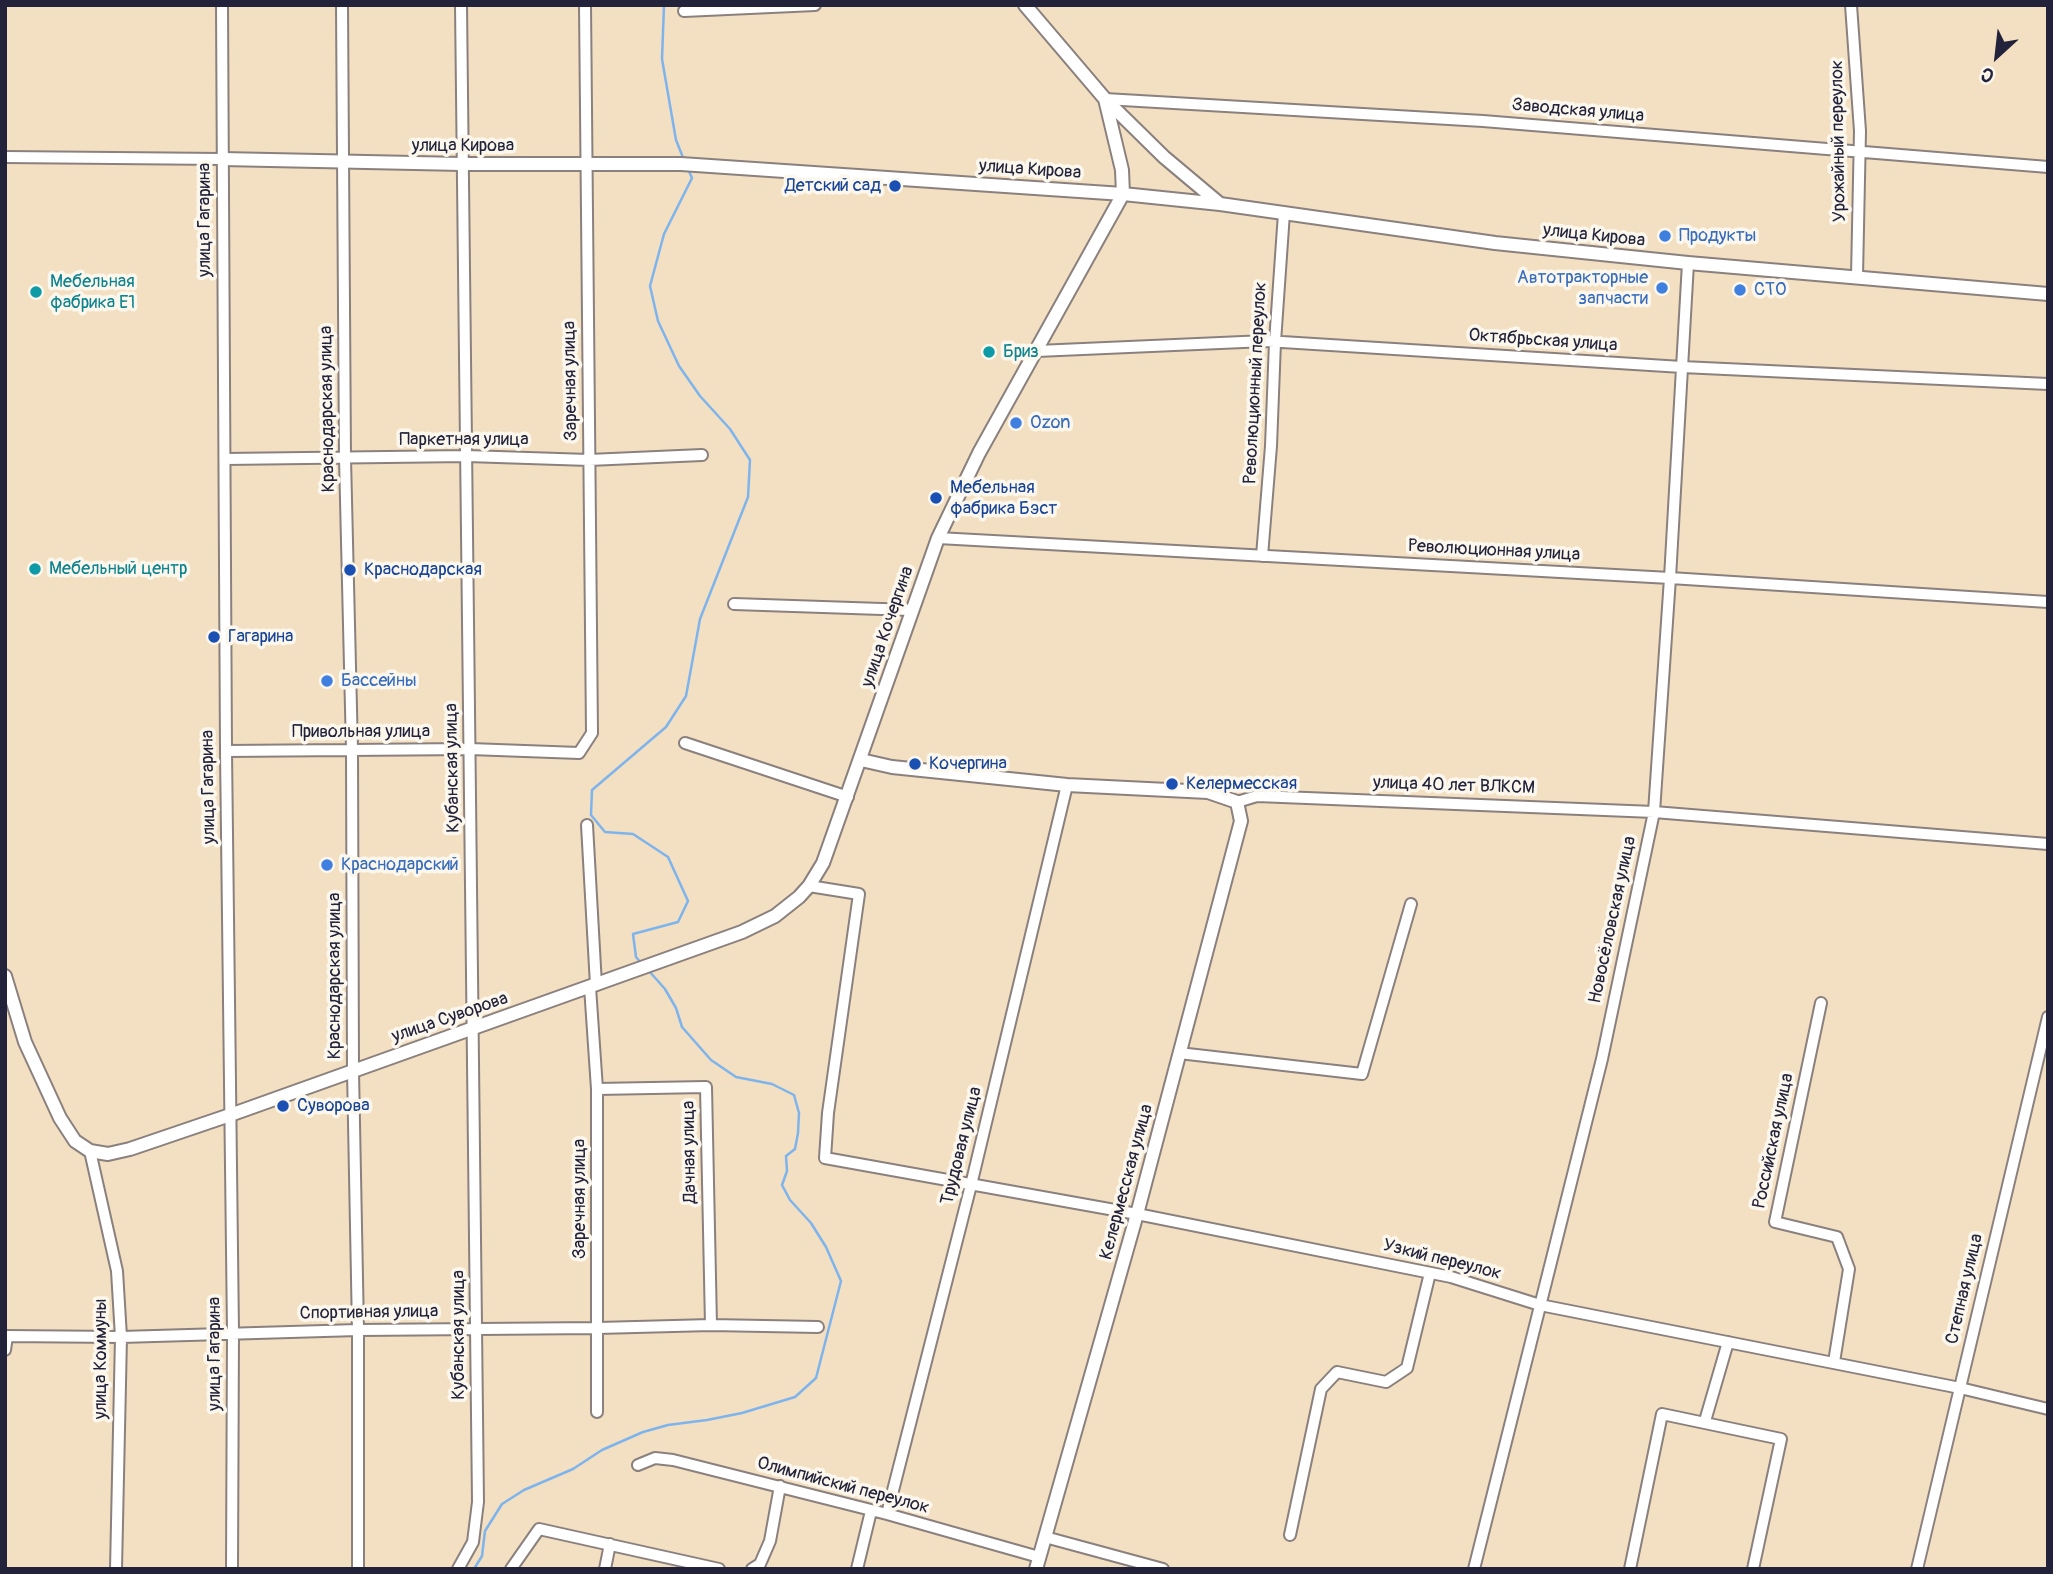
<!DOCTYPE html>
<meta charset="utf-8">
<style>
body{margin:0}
#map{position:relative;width:2053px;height:1574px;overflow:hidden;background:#f3dfc2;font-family:Pangolin,sans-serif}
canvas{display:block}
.frame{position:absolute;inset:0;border:7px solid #22223b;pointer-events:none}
.north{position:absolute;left:1962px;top:21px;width:70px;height:70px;-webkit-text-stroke:5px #fbf7ec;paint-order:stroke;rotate:207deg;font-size:19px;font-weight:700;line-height:28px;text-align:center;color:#22223b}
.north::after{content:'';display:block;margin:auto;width:24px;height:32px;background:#22223b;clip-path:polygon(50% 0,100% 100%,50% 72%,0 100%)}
</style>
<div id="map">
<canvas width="2053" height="1574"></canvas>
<div class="frame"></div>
<div class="north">С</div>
</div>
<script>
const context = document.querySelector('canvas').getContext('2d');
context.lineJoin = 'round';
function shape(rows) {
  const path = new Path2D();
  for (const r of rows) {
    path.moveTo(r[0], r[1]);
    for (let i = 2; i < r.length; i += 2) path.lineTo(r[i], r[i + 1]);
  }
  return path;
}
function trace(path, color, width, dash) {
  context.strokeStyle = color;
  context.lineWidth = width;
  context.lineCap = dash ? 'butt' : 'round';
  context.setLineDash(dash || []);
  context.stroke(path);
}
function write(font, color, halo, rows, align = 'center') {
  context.font = font + ' Pangolin,sans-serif';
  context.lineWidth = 7;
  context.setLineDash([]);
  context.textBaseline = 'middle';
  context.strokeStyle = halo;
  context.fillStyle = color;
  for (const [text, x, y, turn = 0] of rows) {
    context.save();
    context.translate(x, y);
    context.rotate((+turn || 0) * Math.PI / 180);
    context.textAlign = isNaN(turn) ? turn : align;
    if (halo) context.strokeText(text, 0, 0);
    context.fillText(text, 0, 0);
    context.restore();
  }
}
const stream = shape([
 [664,5,662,59,676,140,684,160],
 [642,964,636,957,633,934,678,922,688,901,668,857,633,834,605,832,591,815,592,790,666,727,686,696,700,619,748,497,750,460,730,429,700,396,679,366,658,321,650,286,664,234,692,178,688,169],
 [474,1569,482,1556,485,1531,502,1504,524,1490,573,1469,602,1450,643,1432,668,1425,707,1420,742,1413,795,1397,816,1378,841,1281,826,1247,811,1223,790,1200,782,1185,787,1171,786,1156,795,1149,798,1133,799,1113,794,1095,772,1084,736,1077,711,1060,682,1027,676,1008,665,989,649,971]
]);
const minor = shape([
 [222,5,226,751,233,1332,232,1569],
 [342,5,345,458,352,750,353,1071,358,1330,358,1569],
 [1851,5,1860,131,1857,276],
 [684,11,815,5],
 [1105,99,1483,121,2048,167],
 [5,157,222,159],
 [1037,351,1266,341,1682,367,2048,384],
 [225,459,467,456,589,460,702,455],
 [938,538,1670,578,2048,602],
 [1262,556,1271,446,1275,342,1284,213],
 [734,604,911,610],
 [685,743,848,797],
 [226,751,470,749,579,753,592,733,585,5],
 [1237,802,1257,796,1654,812,2048,844],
 [587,825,596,985],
 [809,886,859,894,828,1113,825,1158,1137,1214,1451,1277,1540,1305,1960,1388,2048,1409],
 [590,987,597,1089,597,1412],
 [1821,1003,1775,1222,1837,1237,1849,1269,1834,1362],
 [1179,1053,1362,1074,1411,904],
 [597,1089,706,1087,711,1325],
 [90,1151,117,1271,121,1337,116,1569],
 [5,1336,121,1337,358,1330,598,1328,711,1325,818,1327],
 [5,1350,7,1336],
 [1705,1421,1728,1342],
 [638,1465,655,1458,673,1460,887,1514,1039,1557],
 [887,1514,971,1185,1067,785],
 [1290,1535,1321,1389,1337,1372,1386,1382,1407,1368,1430,1273],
 [1045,1537,1163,1569],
 [458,1569,473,1542,478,1502,461,5],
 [511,1569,539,1529,719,1569],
 [605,1569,610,1544],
 [752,1569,760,1564,770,1541,780,1486],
 [857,1569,871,1511],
 [1474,1569,1602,1059,1654,812,1670,578,1688,263],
 [1630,1569,1662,1414,1781,1439,1753,1569],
 [1917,1569,2048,1017]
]);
const tertiary = shape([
 [1025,5,1105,99,1164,157,1220,204],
 [222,159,462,164,681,164,1123,194,1220,204,1495,243,1688,263,2048,294],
 [861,760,892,767,1067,785,1208,792,1237,802,1241,821,1137,1214,1036,1569],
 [5,976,25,1042,60,1118,75,1141,90,1151,108,1154,130,1149,230,1115,742,932,775,916,799,897,809,886,823,863,938,538,979,453,1123,194,1122,170,1105,99]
]);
const markers = [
 [895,186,7,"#1a4fb4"],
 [1665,236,7,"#3f7fe0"],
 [1662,288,7,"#3f7fe0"],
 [1740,290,7,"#3f7fe0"],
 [36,292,7,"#0f9aa8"],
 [989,352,7,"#0f9aa8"],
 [1016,423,7,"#3f7fe0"],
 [936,498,7,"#1a4fb4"],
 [35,569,7,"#0f9aa8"],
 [350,570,7,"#1a4fb4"],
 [214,637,7,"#1a4fb4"],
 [327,681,7,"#3f7fe0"],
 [915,764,7,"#1a4fb4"],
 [1172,784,7,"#1a4fb4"],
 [327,865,7,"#3f7fe0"],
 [283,1106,7,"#1a4fb4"]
];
const streetNames = [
 ["Заводская улица",1578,111,5],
 ["Урожайный переулок",1839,141,-91],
 ["улица Кирова",463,146],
 ["улица Кирова",1030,170,4],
 ["улица Гагарина",205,220,-90],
 ["улица Кирова",1594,236,6],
 ["Октябрьская улица",1543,341,4],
 ["Заречная улица",571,381,-91],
 ["Революционный переулок",1256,383,-87],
 ["Краснодарская улица",328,409,-91],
 ["Паркетная улица",464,440],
 ["Революционная улица",1494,551,3],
 ["улица Кочергина",888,627,-71],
 ["Привольная улица",361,732],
 ["Кубанская улица",453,768,-91],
 ["улица 40 лет ВЛКСМ",1454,786,2],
 ["улица Гагарина",209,787,-91],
 ["Новосёловская улица",1613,920,-78],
 ["Краснодарская улица",335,976,-90],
 ["улица Суворова",450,1018,-19],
 ["Российская улица",1774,1141,-78],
 ["Трудовая улица",962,1146,-76],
 ["Дачная улица",690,1152,-91],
 ["Келермесская улица",1127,1182,-75],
 ["Заречная улица",580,1199,-90],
 ["Узкий переулок",1442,1260,14],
 ["Степная улица",1965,1289,-77],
 ["Спортивная улица",369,1313,-1],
 ["Кубанская улица",459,1335,-90],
 ["улица Гагарина",215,1354,-90],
 ["улица Коммуны",101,1359,-90],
 ["Олимпийский переулок",843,1486,15]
];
const transitNames = [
 ["Детский сад",881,186,"right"],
 ["Мебельная",950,488],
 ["фабрика Бэст",950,509],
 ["Краснодарская",364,570],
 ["Гагарина",228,637],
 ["Кочергина",929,764],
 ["Келермесская",1186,784],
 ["Суворова",297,1106]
];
const shopNames = [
 ["Продукты",1679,236],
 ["Автотракторные",1648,278,"right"],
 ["запчасти",1648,299,"right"],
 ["СТО",1754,290],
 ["Ozon",1030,423],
 ["Бассейны",341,681],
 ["Краснодарский",341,865]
];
const cultureNames = [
 ["Мебельная",50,282],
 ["фабрика Е1",50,303],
 ["Бриз",1003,352],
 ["Мебельный центр",49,569]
];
trace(stream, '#7eb4ed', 2.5);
trace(minor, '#8a807e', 14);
trace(tertiary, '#8a807e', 16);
trace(minor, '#fff', 10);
trace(tertiary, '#fff', 12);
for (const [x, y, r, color] of markers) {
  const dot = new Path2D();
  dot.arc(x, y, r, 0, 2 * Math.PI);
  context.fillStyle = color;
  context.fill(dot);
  trace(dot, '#fbf7ec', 2.5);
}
write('18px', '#22223b', '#fbf7ec', streetNames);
write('18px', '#164399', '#fbf7ec', transitNames, 'left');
write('18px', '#366cbe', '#fbf7ec', shopNames, 'left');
write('18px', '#0d838f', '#fbf7ec', cultureNames, 'left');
</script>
